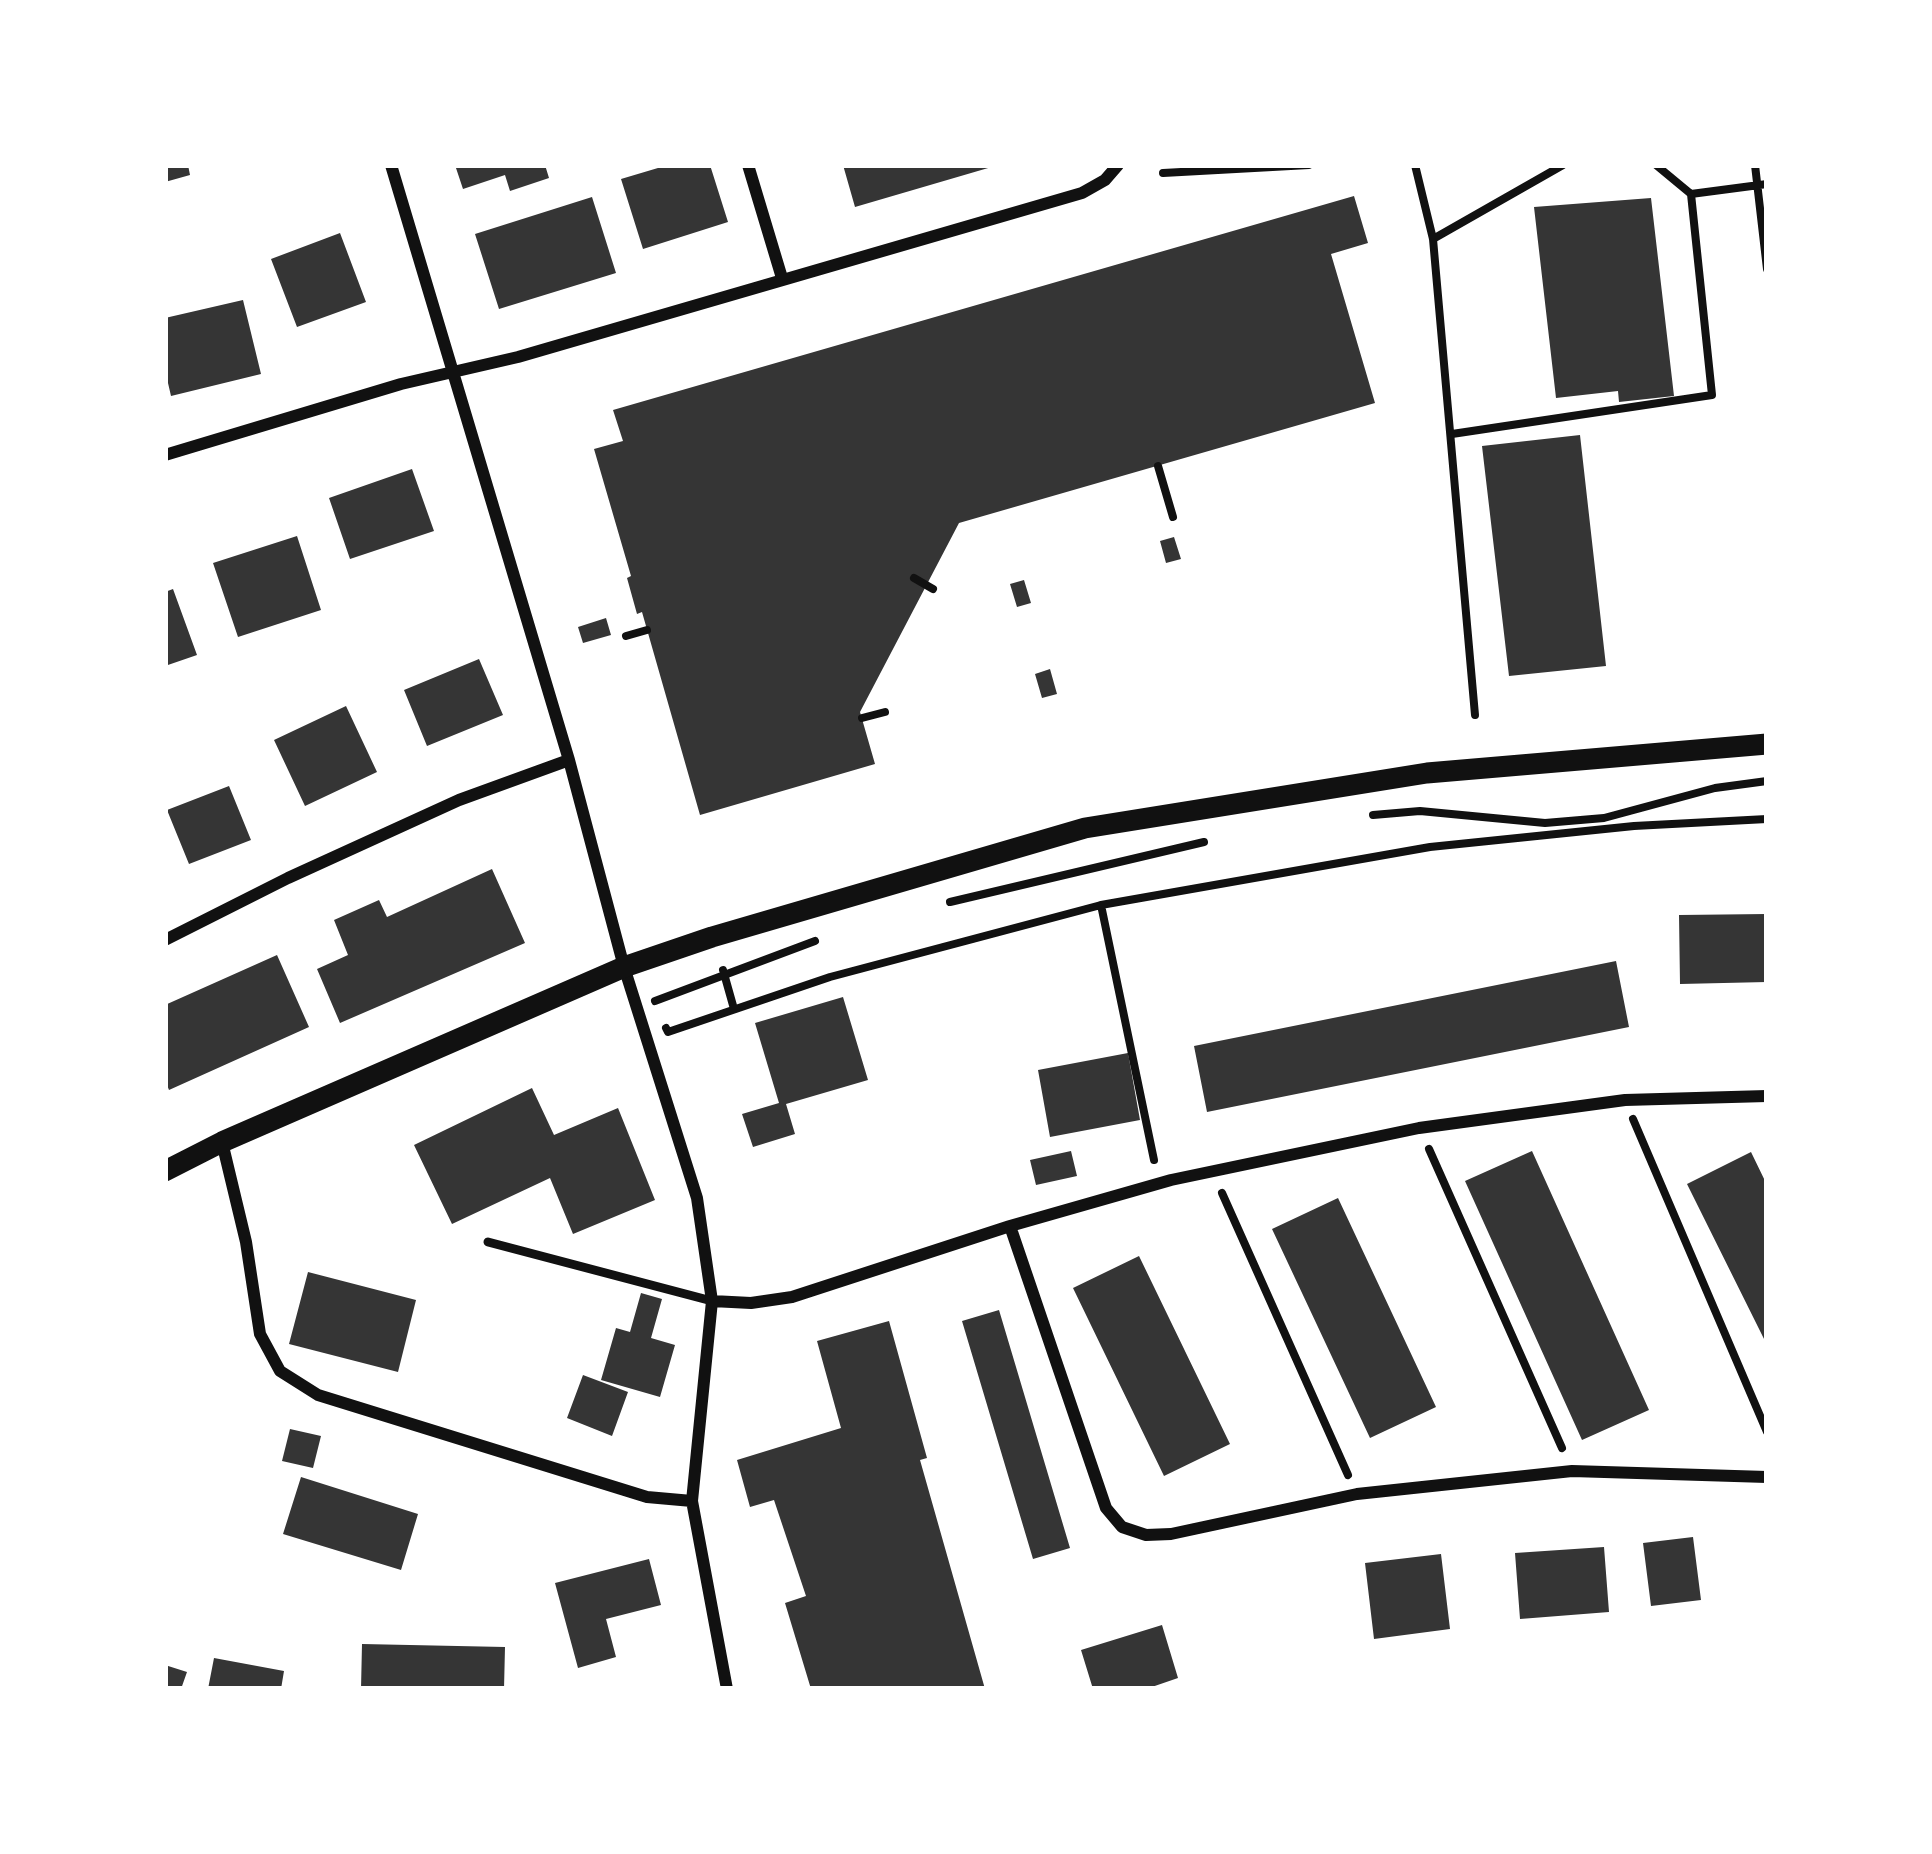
<!DOCTYPE html>
<style>
body{margin:0}
#map{position:relative;width:1932px;height:1854px;overflow:hidden;background:#fff;font-family:"DejaVu Sans",sans-serif}
canvas{display:block}
.frame{position:absolute;inset:0;border:168px solid #fff;pointer-events:none}
</style>
<div id="map">
<canvas width="1932" height="1854"></canvas>
<div class="frame"></div>
</div>
<script>
const context = document.querySelector('canvas').getContext('2d');
context.lineJoin = 'round';
function paint(path, color) {
  context.fillStyle = color;
  context.fill(path, 'evenodd');
}
function shape(rows) {
  const path = new Path2D();
  for (const r of rows) {
    path.moveTo(r[0], r[1]);
    for (let i = 2; i < r.length; i += 2) path.lineTo(r[i], r[i + 1]);
  }
  return path;
}
function trace(path, color, width, dash) {
  context.strokeStyle = color;
  context.lineWidth = width;
  context.lineCap = dash ? 'butt' : 'round';
  context.setLineDash(dash || []);
  context.stroke(path);
}
const building = shape([
 [165,165,188,165,190,175,165,182],
 [455,165,545,165,549,178,510,191,505,175,463,189],
 [668,165,710,165,728,222,643,249,621,179],
 [843,165,994,165,995,166,855,207],
 [1354,196,1368,243,1331,254,1375,403,959,523,860,712,875,764,700,815,642,612,637,614,627,578,631,576,594,449,623,441,613,410],
 [592,197,616,273,499,309,475,234],
 [1651,198,1674,396,1619,402,1618,391,1556,398,1534,207],
 [340,233,366,302,297,327,271,259],
 [243,300,261,374,171,396,165,370,165,318],
 [1580,435,1606,666,1509,676,1482,446],
 [412,469,434,531,350,559,329,498],
 [297,536,321,610,238,637,213,563],
 [1174,537,1181,559,1166,563,1160,541],
 [1024,580,1031,603,1017,607,1010,584],
 [173,589,197,655,165,666,165,592],
 [606,618,611,635,583,643,578,627],
 [479,659,503,715,427,746,404,690],
 [1050,669,1057,694,1042,698,1035,674],
 [346,706,377,772,305,806,274,740],
 [229,786,251,840,189,864,167,810],
 [492,869,525,943,340,1023,317,969,348,955,334,920,379,900,387,917],
 [1767,914,1767,982,1680,984,1679,915],
 [277,955,309,1027,169,1090,165,1080,165,1005],
 [1616,961,1629,1027,1207,1112,1194,1046],
 [843,997,868,1080,786,1104,795,1134,753,1147,742,1114,779,1103,755,1023],
 [1128,1053,1140,1120,1050,1137,1038,1070],
 [532,1088,554,1135,618,1108,655,1200,573,1234,550,1178,452,1224,414,1145],
 [1071,1151,1077,1176,1036,1185,1030,1160],
 [1532,1151,1649,1410,1582,1440,1465,1181],
 [1751,1152,1767,1185,1767,1345,1687,1184],
 [1338,1198,1436,1407,1370,1438,1272,1229],
 [1139,1256,1230,1444,1164,1476,1073,1288],
 [308,1272,416,1300,398,1372,289,1344],
 [641,1293,662,1299,651,1338,675,1345,660,1397,601,1380,616,1328,630,1332],
 [999,1310,1070,1548,1033,1559,962,1321],
 [889,1321,927,1458,920,1460,985,1689,836,1689,835,1686,811,1689,785,1603,806,1596,774,1500,750,1507,737,1460,841,1428,817,1341],
 [583,1375,628,1392,612,1436,567,1418],
 [290,1429,321,1436,313,1468,282,1461],
 [301,1477,418,1514,401,1570,283,1534],
 [1693,1537,1701,1600,1651,1606,1643,1543],
 [1604,1547,1609,1612,1520,1619,1515,1553],
 [1441,1554,1450,1629,1374,1639,1365,1563],
 [649,1559,661,1605,606,1619,616,1657,578,1668,555,1583],
 [1162,1625,1178,1678,1146,1689,1093,1689,1081,1650],
 [362,1644,505,1647,504,1689,361,1689],
 [214,1658,284,1671,281,1689,208,1689],
 [165,1665,187,1672,181,1689,165,1689]
]);
const path = shape([
 [1415,165,1433,239,1475,715],
 [1755,165,1767,269],
 [1163,173,1309,165],
 [1691,194,1767,184],
 [1433,239,1563,165],
 [1452,434,1712,395,1691,194,1656,165],
 [1158,466,1173,517],
 [914,578,933,589],
 [626,636,647,630],
 [862,718,885,712],
 [1373,815,1420,811,1545,823,1604,818,1715,788,1767,781],
 [950,902,1204,842],
 [1101,905,1154,1160],
 [723,970,734,1009],
 [655,1001,815,941],
 [666,1028,668,1032,830,977,1101,905,1430,847,1634,826,1767,819],
 [1633,1119,1767,1432],
 [1429,1149,1562,1448],
 [1222,1193,1348,1475]
]);
const service = shape([
 [488,1242,712,1301]
]);
const minor = shape([
 [391,165,569,760,624,967,697,1198,712,1301,692,1501,727,1689],
 [748,165,782,278],
 [165,455,401,384,518,357,1082,193,1105,180,1118,165],
 [165,940,288,878,459,800,569,760],
 [222,1142,246,1242,260,1334,280,1371,318,1395,647,1497,692,1501],
 [1010,1226,1106,1508,1122,1527,1146,1535,1171,1534,1357,1494,1572,1471,1767,1477],
 [712,1301,751,1303,792,1297,1010,1226,1171,1180,1419,1128,1625,1100,1767,1096]
]);
const tertiary = shape([
 [165,1171,222,1142,624,967,712,937,1085,828,1427,773,1767,744]
]);
paint(building, '#353535');
trace(path, '#111', 8);
trace(service, '#111', 9);
trace(minor, '#111', 12);
trace(tertiary, '#111', 21);
</script>
